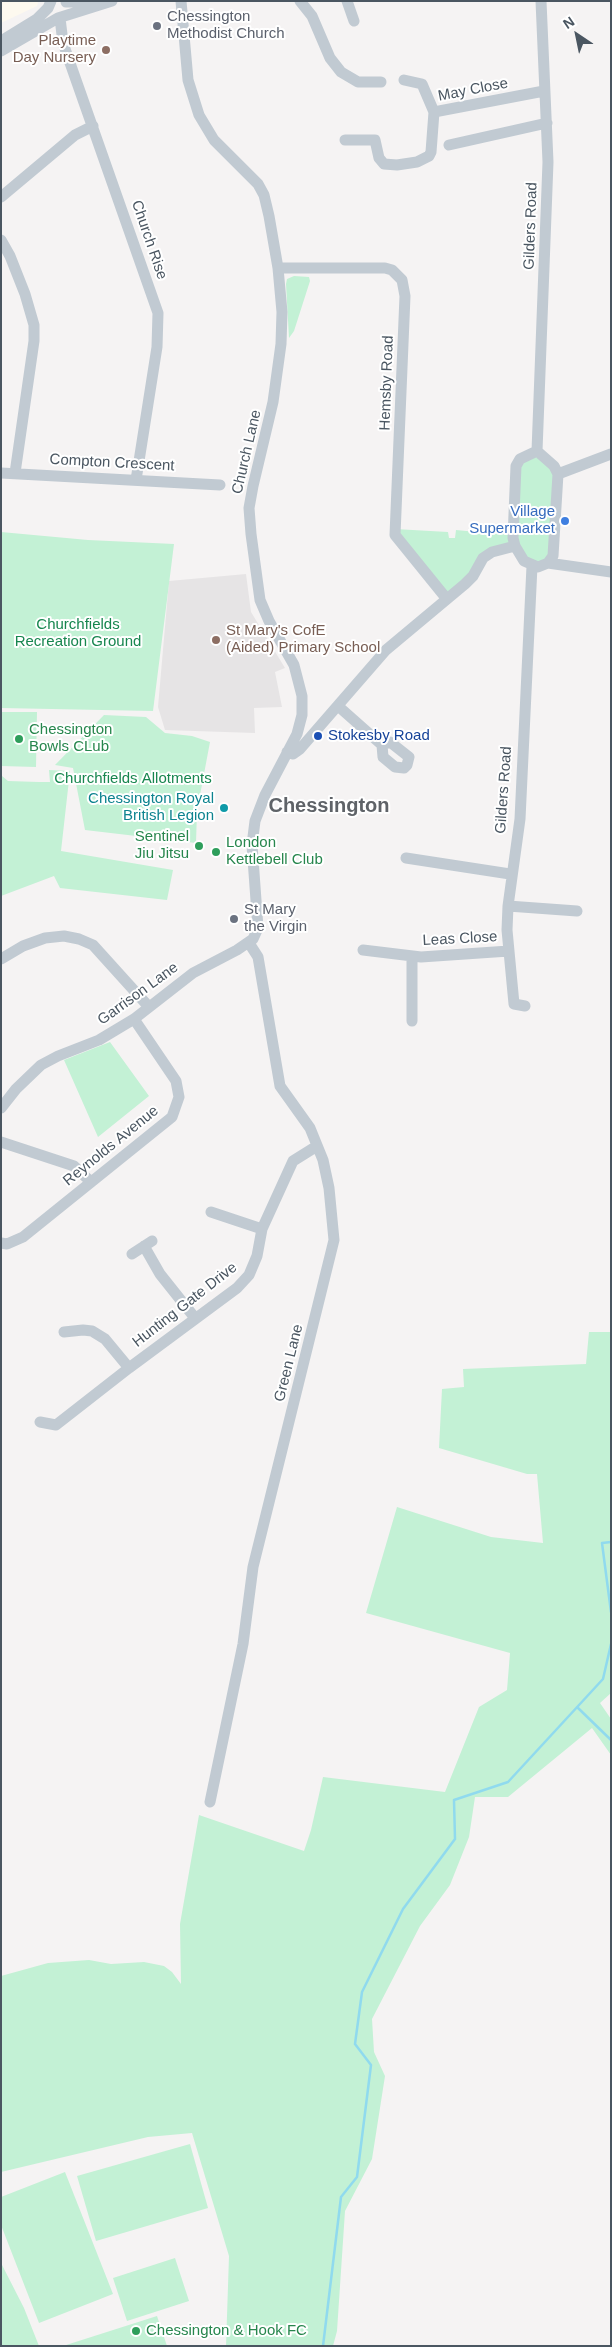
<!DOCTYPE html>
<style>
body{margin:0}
#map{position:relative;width:612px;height:2347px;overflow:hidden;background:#f5f3f3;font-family:Helvetica,sans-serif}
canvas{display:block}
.frame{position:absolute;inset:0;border:2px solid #4a5661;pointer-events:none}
.north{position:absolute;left:552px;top:10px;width:50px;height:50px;-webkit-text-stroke:4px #fff;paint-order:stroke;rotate:326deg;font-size:14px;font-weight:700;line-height:20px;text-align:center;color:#4a5661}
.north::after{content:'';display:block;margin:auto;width:18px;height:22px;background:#4a5661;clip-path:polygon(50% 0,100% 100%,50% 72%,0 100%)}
</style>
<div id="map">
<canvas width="612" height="2347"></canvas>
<div class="frame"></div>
<div class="north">N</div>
</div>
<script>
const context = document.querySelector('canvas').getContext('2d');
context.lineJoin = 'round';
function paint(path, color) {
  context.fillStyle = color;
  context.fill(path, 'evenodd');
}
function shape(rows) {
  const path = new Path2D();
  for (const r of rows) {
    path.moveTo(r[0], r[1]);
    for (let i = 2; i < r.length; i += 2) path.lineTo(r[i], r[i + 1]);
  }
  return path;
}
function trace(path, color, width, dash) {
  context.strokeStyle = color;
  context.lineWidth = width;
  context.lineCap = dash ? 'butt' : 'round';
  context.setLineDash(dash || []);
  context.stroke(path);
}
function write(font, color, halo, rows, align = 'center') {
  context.font = font + ' Helvetica,sans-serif';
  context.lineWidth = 4;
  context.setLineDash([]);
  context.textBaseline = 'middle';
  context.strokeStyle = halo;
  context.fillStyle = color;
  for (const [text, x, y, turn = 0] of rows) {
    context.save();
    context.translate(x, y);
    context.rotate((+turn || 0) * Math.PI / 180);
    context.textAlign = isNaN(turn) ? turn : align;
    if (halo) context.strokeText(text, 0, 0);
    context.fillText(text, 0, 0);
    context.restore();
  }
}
const commercial = shape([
 [1,1,37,1,38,3,37,6,1,23]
]);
const education = shape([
 [246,574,251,612,285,668,275,672,282,707,254,708,255,733,165,730,158,707,169,581]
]);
const green = shape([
 [294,276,309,277,310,281,294,331,289,338,286,284,287,279],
 [528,453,554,466,553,556,538,567,515,546,492,552,446,598,395,529,448,532,449,538,455,538,456,530,477,532,491,525,513,525,516,466],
 [1,532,88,540,174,544,153,711,1,708],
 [1,712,37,712,36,767,1,766],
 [104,715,146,717,165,733,192,736,210,742,197,811,196,843,85,830,73,768,55,765],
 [1,770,2,776,8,781,39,782,50,782,49,770,70,771,61,851,173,870,167,900,60,888,54,876,1,896],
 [110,1042,149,1096,98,1137,64,1060],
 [589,1332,611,1332,611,1693,600,1703,611,1719,611,1755,592,1728,508,1797,475,1797,469,1837,450,1885,420,1926,372,2019,374,2052,385,2076,372,2159,345,2211,337,2331,333,2346,226,2346,229,2256,192,2133,148,2137,1,2172,1,1976,48,1963,89,1960,111,1964,144,1962,164,1966,172,1972,181,1984,180,1924,199,1815,304,1851,311,1830,323,1777,445,1792,479,1707,507,1690,510,1653,366,1613,397,1507,491,1537,543,1543,537,1474,527,1474,439,1448,442,1389,464,1387,463,1369,586,1364],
 [190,2144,208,2208,96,2241,77,2176],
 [65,2172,113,2294,39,2323,1,2225,1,2197],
 [175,2258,189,2301,127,2321,113,2278],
 [1,2263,24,2308,39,2346,1,2346],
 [157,2316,167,2346,63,2346]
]);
const stream = shape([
 [611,1542,602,1543,611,1612],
 [577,1707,611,1740],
 [323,2346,341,2197,357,2177,371,2065,355,2044,362,1992,403,1909,455,1839,454,1800,508,1782,603,1679,611,1644]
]);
const minor = shape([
 [300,1,312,16,330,58,341,72,358,82,381,82],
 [347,1,354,21],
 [66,2,91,2],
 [60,18,63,43,158,313,157,347,136,480],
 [1,41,37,19,48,8,51,1],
 [1,51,58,18,112,1],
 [404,80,422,84,434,112],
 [345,140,375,140,379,158,384,164,397,165,417,162,429,156,431,152,434,112,544,91],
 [449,145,547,123],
 [1,197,75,135,93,126],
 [1,240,10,256,25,294,34,325,34,341,15,473],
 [278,268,385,268,392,270,402,280,405,296,395,535,446,598],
 [537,451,548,162,541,1],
 [537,451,554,466,558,474,553,556,548,563,538,567,524,561,515,546,513,538,516,466,520,459,537,451],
 [1,473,220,485],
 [558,474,611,454],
 [548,563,611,572],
 [338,706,382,745],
 [390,742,409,757,407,765,404,768,395,767,383,757,382,745,390,742],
 [287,752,293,754,300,749,386,650,465,584,473,576,483,558,492,552,515,546],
 [406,858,510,874],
 [508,906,577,911],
 [363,950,421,957,509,951],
 [412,957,412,1021],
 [1,959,23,946,45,938,64,936,79,939,93,945,149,1007],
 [525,1006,514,1004,507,930,508,906,520,819,532,566],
 [1,1108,16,1089,41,1065,58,1056,99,1040,134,1019,193,973,237,950,253,939,258,928,252,845,255,821,265,795,297,734,302,715,302,696,294,665,269,621,260,600,251,534,249,508,253,486,273,402,281,344,282,312,278,268,269,216,264,195,258,184,214,140,199,115,188,80,181,1],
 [1,1142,74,1166,91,1182],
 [211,1212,262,1229],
 [1,1243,7,1244,23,1237,172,1117,179,1097,176,1081,134,1019],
 [144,1246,160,1274,195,1318],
 [132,1254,152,1241],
 [64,1332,83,1330,92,1331,105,1339,129,1368],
 [40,1422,56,1425,129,1368,237,1288,249,1275,257,1256,262,1229,293,1161,317,1146],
 [210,1802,243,1644,253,1567,334,1240,329,1188,323,1160,310,1128,280,1086,258,957,249,943]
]);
const markers = [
 [157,26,5,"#6b7280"],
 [106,50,5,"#8d6e63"],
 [565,521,5,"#3f7fe0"],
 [216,640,5,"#8d6e63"],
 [318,736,5,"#1a4fb4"],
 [19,739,5,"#2e9e5b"],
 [224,808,5,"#0f9aa8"],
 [199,846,5,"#2e9e5b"],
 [216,852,5,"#2e9e5b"],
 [234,919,5,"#6b7280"],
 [136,2331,5,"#2e9e5b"]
];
const worshipNames = [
 ["Chessington",167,17],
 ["Methodist Church",167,34],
 ["St Mary",244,910],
 ["the Virgin",244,927]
];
const educationNames = [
 ["Playtime",96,41],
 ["Day Nursery",96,58],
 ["St Mary's CofE",226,631,"left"],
 ["(Aided) Primary School",226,648,"left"]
];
const streetNames = [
 ["May Close",473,90,-11],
 ["Gilders Road",531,226,-88],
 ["Church Rise",149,240,71],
 ["Hemsby Road",387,383,-88],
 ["Church Lane",247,452,-77],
 ["Compton Crescent",112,463,3],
 ["Gilders Road",504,790,-86],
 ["Leas Close",460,939,-3],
 ["Garrison Lane",138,994,-36],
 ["Reynolds Avenue",111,1146,-39],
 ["Hunting Gate Drive",185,1305,-38],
 ["Green Lane",289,1363,-76]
];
const shopNames = [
 ["Village",555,512],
 ["Supermarket",555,529]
];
const parkNames = [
 ["Churchfields",78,625],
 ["Recreation Ground",78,642],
 ["Churchfields Allotments",133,779]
];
const leisureNames = [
 ["Chessington",29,730],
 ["Bowls CLub",29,747],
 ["Sentinel",189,837,"right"],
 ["Jiu Jitsu",189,854,"right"],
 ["London",226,843],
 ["Kettlebell Club",226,860],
 ["Chessington & Hook FC",146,2331]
];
const transitNames = [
 ["Stokesby Road",328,736]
];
const cultureNames = [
 ["Chessington Royal",214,799],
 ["British Legion",214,816]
];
const districtNames = [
 ["Chessington",329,806]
];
paint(commercial, '#fdf9ef');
paint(education, '#e6e4e5');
paint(green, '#c3f1d5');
trace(stream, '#90daee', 2.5);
trace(minor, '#c1cad2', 11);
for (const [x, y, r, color] of markers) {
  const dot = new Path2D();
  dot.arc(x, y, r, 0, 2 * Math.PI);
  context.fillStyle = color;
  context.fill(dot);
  trace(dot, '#fff', 2);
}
write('15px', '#5b616d', '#fff', worshipNames, 'left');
write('15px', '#785e54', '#fff', educationNames, 'right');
write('15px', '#4a5661', '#fff', streetNames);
write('15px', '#366cbe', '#fff', shopNames, 'right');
write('15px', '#17864f', '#fff', parkNames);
write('15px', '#27864d', '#fff', leisureNames, 'left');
write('15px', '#164399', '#fff', transitNames, 'left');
write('15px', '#0d838f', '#fff', cultureNames, 'right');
write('bold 20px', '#5f6368', '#fff', districtNames);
</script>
